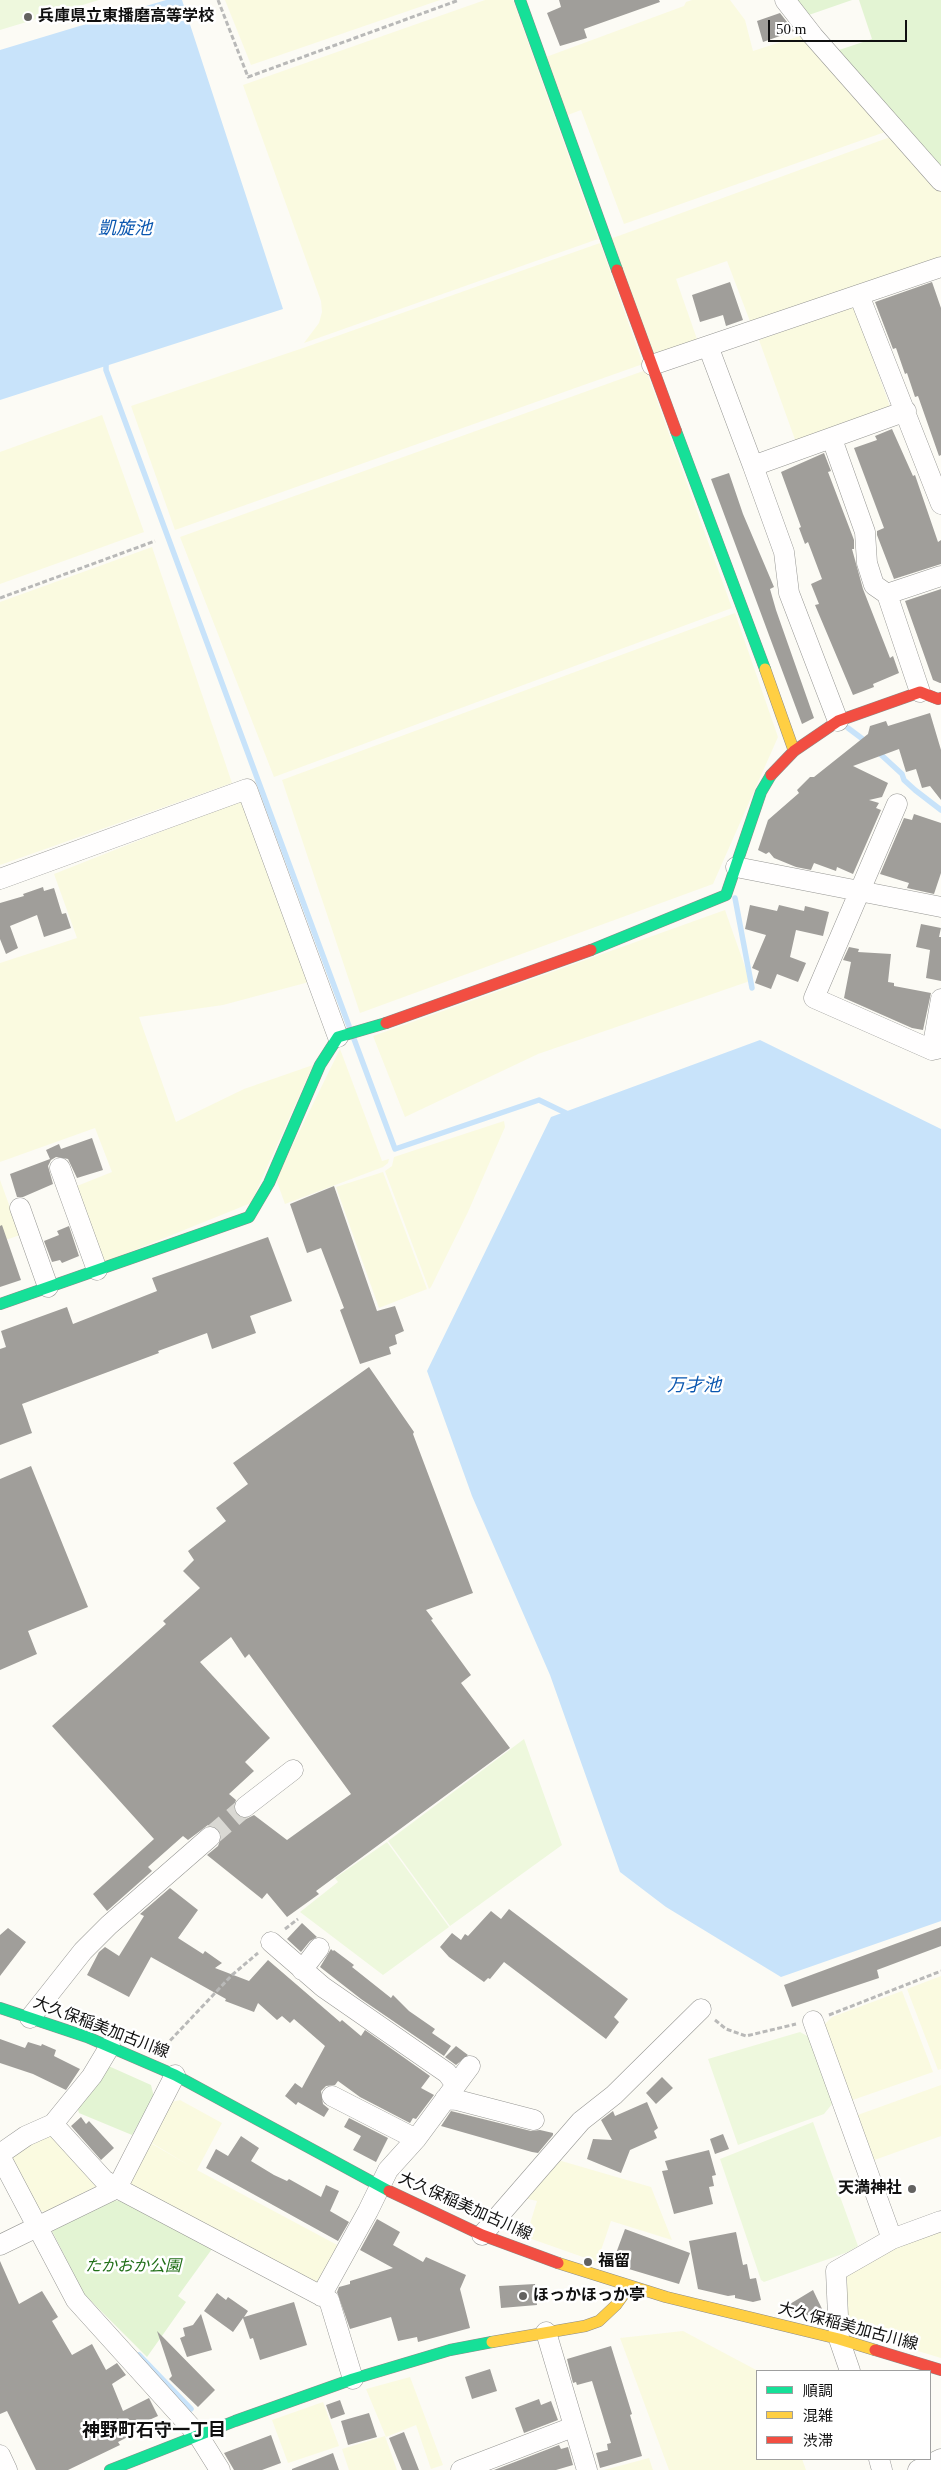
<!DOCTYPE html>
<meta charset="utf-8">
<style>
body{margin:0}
#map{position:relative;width:941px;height:2470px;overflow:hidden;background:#fcfbf5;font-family:"Times New Roman","Noto Sans JP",serif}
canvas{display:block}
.legend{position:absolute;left:756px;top:2370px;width:175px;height:90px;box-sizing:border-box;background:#fff;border:1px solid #9f9f9f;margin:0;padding:6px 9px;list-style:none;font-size:15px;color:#101010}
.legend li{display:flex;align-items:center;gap:10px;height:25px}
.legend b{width:25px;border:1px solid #9f9f9f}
.scale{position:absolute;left:768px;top:20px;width:139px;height:22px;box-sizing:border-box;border:2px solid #101010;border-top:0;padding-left:6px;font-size:15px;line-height:18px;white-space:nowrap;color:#101010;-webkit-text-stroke:4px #fff;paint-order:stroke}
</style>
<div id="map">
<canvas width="941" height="2470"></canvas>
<ul class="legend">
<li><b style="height:6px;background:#16e098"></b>順調</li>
<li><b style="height:6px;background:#ffcf43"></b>混雑</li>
<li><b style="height:6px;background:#f24e42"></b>渋滞</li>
</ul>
<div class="scale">50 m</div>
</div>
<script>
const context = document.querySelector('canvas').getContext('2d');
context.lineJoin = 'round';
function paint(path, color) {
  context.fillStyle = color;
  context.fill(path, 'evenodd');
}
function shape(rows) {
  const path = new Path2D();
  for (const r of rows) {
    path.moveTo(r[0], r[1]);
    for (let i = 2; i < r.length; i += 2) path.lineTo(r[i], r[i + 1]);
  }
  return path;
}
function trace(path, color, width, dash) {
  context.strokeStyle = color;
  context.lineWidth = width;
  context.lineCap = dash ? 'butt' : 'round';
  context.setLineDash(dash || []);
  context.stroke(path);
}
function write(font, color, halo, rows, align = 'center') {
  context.font = font + ' "Times New Roman","Noto Sans JP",serif';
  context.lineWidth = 5;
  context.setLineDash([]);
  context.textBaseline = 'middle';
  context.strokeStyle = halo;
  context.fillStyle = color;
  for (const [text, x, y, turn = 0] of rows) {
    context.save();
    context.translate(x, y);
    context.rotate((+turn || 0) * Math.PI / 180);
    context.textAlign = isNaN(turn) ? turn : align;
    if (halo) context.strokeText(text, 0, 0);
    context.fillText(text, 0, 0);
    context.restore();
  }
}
const farmland = shape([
 [225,0,440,0,251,65],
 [485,0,513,0,598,239,304,343,319,323,322,312,321,301,243,85],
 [692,0,730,0,745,20,753,51,803,35,885,132,624,224,581,110,565,116,546,57,684,6,686,2],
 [893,136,941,190,941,261,751,324,727,261,676,279,698,342,663,355,653,353,610,239],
 [600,243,643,364,175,530,131,406,306,347],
 [854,306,892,412,797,445,759,340],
 [646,370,732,608,274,777,180,537],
 [102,415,144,532,0,584,0,452],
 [152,547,232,783,0,865,0,602],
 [735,613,778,737,713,884,360,1013,282,780],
 [241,800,309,982,223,1005,139,1017,176,1122,244,1089,313,1065,251,1203,100,1264,72,1188,112,1172,95,1128,0,1162,0,963,77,938,54,874],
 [725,910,750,981,538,1054,405,1117,373,1036],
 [340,1049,382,1161,389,1159,388,1163,383,1167,285,1204,276,1179],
 [504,1121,505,1127,468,1212,431,1287,429,1289,385,1171,392,1166,394,1157],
 [383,1172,427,1289,379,1308,336,1187],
 [0,1180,20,1235,0,1242],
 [941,1976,941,2069,938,2070,907,1989],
 [902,1991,933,2072,847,2102,822,2027,832,2017],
 [941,2085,941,2136,869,2162,852,2117],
 [180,2100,222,2123,197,2170,341,2247,323,2282,312,2285,234,2243,240,2231,233,2243,131,2188,128,2176,147,2141,190,2166,147,2140,167,2103],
 [55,2129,101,2184,45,2212,35,2209,9,2153],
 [558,2160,651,2187,672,2240,611,2221,597,2262,526,2237,537,2201,524,2198],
 [941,2226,941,2358,908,2348,902,2343,846,2329,840,2275],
 [683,2331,758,2371,757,2459,802,2459,806,2470,669,2470,620,2338],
 [410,2377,443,2465,431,2469,416,2425,386,2437,366,2389],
 [323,2402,339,2446,288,2463,272,2420],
 [385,2436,397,2470,349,2470,342,2449],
 [649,2458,653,2470,604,2470]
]);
const green = shape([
 [797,0,852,0,803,17],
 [859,0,941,0,941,175,833,52,872,39],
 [104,2064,151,2085,154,2097,132,2135,79,2113,77,2106],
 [110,2200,122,2201,212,2249,178,2296,186,2302,147,2357,84,2294,52,2231]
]);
const pitch = shape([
 [0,0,99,0,0,30],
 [524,1739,562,1845,450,1926,388,1841],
 [387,1842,449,1927,383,1975,300,1912,338,1882,335,1878],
 [800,2032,809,2037,833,2103,824,2114,738,2145,708,2059],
 [813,2122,858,2246,848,2252,764,2282,761,2280,720,2159]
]);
const water = shape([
 [166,0,182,0,283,309,0,400,0,50],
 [760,1040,941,1129,941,1921,781,1977,666,1907,620,1872,550,1675,472,1496,427,1371,551,1117]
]);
const stream = shape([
 [106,359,106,370,349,1026],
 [848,728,868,743],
 [877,751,902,774,904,780,915,790,941,810],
 [735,898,752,988],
 [354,1039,395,1149,539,1100,570,1115],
 [139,2355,191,2409]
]);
const building = shape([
 [559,0,659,0,660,2,584,29,587,38,560,46,547,13,561,7],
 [780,13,794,31,763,42,757,21],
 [730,282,743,320,726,326,723,315,700,322,692,295],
 [932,282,941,308,941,455,939,456,918,396,915,397,907,373,905,374,896,348,893,349,875,302],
 [892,429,913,476,915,475,938,542,941,540,941,564,894,579,877,535,877,531,884,528,854,448,877,440,875,436],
 [824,453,831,471,828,472,854,540,854,549,852,549,863,589,890,658,893,656,899,673,873,684,874,687,853,695,815,605,819,604,811,584,822,579,808,542,805,544,799,528,801,527,781,472],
 [729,473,743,514,774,587,770,589,776,610,814,718,802,724,711,479],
 [941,589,941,683,940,683,933,680,905,601],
 [930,713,941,750,941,800,930,786,922,788,916,769,906,772,899,749,853,766,888,783,882,797,869,800,879,803,876,808,881,810,853,874,837,867,836,871,814,863,811,870,796,867,774,858,769,852,766,854,758,850,768,820,799,793,797,790,810,777,814,777,868,734,870,726,886,721,888,726],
 [914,814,941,823,941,873,934,894,907,888,909,883,880,874,904,818,912,820],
 [43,887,44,891,54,888,62,914,66,913,71,928,44,937,37,915,10,926,18,948,6,954,0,939,0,903,24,896,23,894],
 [750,905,777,911,779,905,804,911,805,906,829,912,823,936,796,930,790,957,806,963,798,982,777,974,771,989,755,983,759,971,752,968,766,935,745,929],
 [921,924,941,928,939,937,941,937,941,981,926,978,930,950,916,947],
 [849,947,859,949,858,952,891,954,888,982,894,983,894,986,931,993,923,1030,912,1028,844,998,851,962,843,960],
 [92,1138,103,1170,77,1178,68,1159,56,1157,51,1160,48,1166,53,1184,23,1197,17,1197,10,1174,50,1159,46,1150,59,1144,61,1149],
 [334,1186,377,1311,395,1306,404,1331,395,1335,397,1344,389,1347,391,1354,360,1364,340,1310,344,1308,321,1248,307,1253,290,1204],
 [2,1225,21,1280,0,1287,0,1226],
 [69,1226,79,1256,62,1263,60,1260,52,1262,44,1241,59,1235,57,1231],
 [268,1237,292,1301,250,1316,256,1333,212,1349,207,1333,158,1351,159,1353,22,1404,32,1433,0,1445,0,1349,6,1347,1,1331,67,1307,73,1324,157,1291,152,1278],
 [369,1367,414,1432,413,1434,473,1593,426,1610,433,1619,431,1620,471,1675,461,1683,510,1748,316,1891,319,1894,287,1917,267,1893,262,1899,207,1855,218,1846,222,1835,219,1829,208,1825,188,1840,183,1836,148,1867,152,1871,107,1911,93,1894,154,1839,52,1726,166,1624,163,1621,200,1588,183,1571,194,1560,188,1551,226,1521,216,1508,248,1484,233,1463],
 [231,1637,245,1658,249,1654,351,1794,287,1840,254,1815,246,1819,236,1815,233,1808,236,1800,229,1794,254,1771,245,1762,270,1738,200,1662],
 [31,1466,88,1607,28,1631,37,1654,0,1670,0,1479],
 [170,1888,198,1910,178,1938,203,1954,205,1951,222,1963,215,1968,249,1981,268,1960,340,2022,342,2020,361,2036,365,2030,430,2076,421,2088,434,2095,416,2119,413,2118,410,2123,360,2097,338,2081,335,2085,326,2086,321,2091,323,2104,329,2109,324,2117,298,2102,296,2105,285,2096,295,2083,302,2088,325,2046,294,2019,290,2023,282,2016,277,2020,258,2003,254,2012,225,2001,226,1999,151,1957,129,1997,87,1975,99,1952,105,1947,119,1956,144,1916,140,1914],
 [509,1909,628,1999,614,2017,619,2022,606,2039,504,1962,490,1979,488,1978,484,1982,449,1957,440,1947,452,1933,461,1940,465,1934,468,1936,491,1911,501,1919],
 [302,1923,317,1937,310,1941,301,1952,287,1939],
 [941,1927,941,1946,877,1970,879,1978,792,2007,784,1985],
 [8,1928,26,1942,0,1976,0,1935],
 [331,1949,333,1951,334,1950,354,1965,352,1967,391,1998,393,1995,409,2011,435,2029,432,2033,451,2046,444,2056,361,1999,320,1967],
 [0,2039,25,2048,28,2042,41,2046,42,2044,56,2050,54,2056,80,2069,66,2090,33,2074,0,2063],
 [456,2046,468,2055,456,2065,445,2057],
 [662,2077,673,2088,656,2104,646,2093],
 [647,2102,658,2128,654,2131,657,2138,630,2150,621,2173,587,2159,593,2139,612,2140,601,2120,613,2111,615,2116],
 [451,2111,531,2131,540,2130,553,2133,553,2135,538,2153,532,2152,441,2126],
 [81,2117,86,2124,89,2121,114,2148,101,2160,71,2126],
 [349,2118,388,2138,376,2162,353,2150,361,2136,344,2127],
 [723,2134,729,2149,715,2154,710,2139],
 [241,2136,259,2148,251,2161,274,2175,287,2181,289,2179,321,2197,326,2185,339,2191,330,2211,349,2222,338,2241,206,2168,216,2149,228,2156],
 [709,2150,716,2175,712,2176,714,2186,709,2187,713,2204,674,2214,662,2171,668,2170,665,2161],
 [377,2219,400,2232,393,2245,423,2262,426,2257,466,2275,460,2289,470,2328,418,2342,417,2337,398,2341,391,2317,350,2329,337,2292,339,2287,350,2284,350,2281,393,2268,360,2250],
 [625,2229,690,2253,679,2284,612,2264],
 [736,2232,743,2265,747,2264,750,2279,756,2278,761,2300,753,2302,735,2298,735,2295,728,2296,698,2289,689,2241],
 [0,2261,19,2304,42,2291,58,2317,52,2321,72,2355,92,2344,106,2370,117,2363,126,2375,112,2384,123,2411,149,2398,158,2416,149,2420,151,2425,118,2442,120,2445,68,2470,36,2470,7,2411,0,2414],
 [535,2284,537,2305,501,2308,499,2286],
 [813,2290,824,2313,816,2317,788,2311,785,2307],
 [217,2293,226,2300,228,2297,248,2311,244,2317,294,2302,307,2345,260,2360,253,2338,250,2339,243,2318,233,2332,204,2311],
 [201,2314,212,2350,187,2357,180,2338,185,2336,183,2328,193,2325],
 [157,2331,215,2390,198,2407,169,2379,172,2376],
 [611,2346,632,2414,630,2415,642,2456,600,2468,596,2453,608,2450,607,2444,611,2443,592,2381,577,2385,576,2382,573,2383,567,2359],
 [490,2369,497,2391,472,2399,465,2377],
 [539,2399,541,2405,551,2401,558,2420,524,2433,515,2408],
 [340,2400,345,2414,331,2419,326,2405],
 [369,2413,377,2437,348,2445,341,2421],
 [404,2432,419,2470,402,2470,389,2438],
 [271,2435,281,2463,262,2470,234,2470,224,2453],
 [559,2445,561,2449,568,2447,573,2465,556,2470,494,2470],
 [333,2453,339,2470,292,2470,292,2469]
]);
const streetTunnel = shape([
 [210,1837,245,1807]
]);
const path = shape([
 [218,0,248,77,459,0],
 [0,598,155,541],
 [285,1929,298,1919],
 [829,2015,941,1971],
 [715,2020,726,2029,746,2036,796,2024],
 [165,2046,232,1975,258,1953]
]);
const street = shape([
 [785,0,813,36,941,181],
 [859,295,941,504],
 [708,346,753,466],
 [652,365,941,267],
 [832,439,865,532,867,563,874,585,887,594,920,692],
 [887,594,941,576],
 [838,721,789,593,784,552,753,466,906,411],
 [897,804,814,998,932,1050,941,1048],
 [736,867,941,907],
 [0,879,247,789,338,1037],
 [932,1050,941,999],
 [60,1168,97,1270],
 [20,1208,48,1287],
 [245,1807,293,1770],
 [271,1942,323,1987,447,2073,456,2085],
 [302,1970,319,1948],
 [30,2018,83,1951,109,1925,210,1837],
 [813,2021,892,2239],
 [332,2096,416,2139],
 [445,2099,457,2100,534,2120],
 [53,2124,104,2180,117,2188,329,2300,353,2379],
 [0,2154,26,2136,53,2124,92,2076,110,2046],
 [0,2156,76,2300,198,2435,220,2470],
 [482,2235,581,2121,614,2095,701,2009],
 [0,2245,117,2188,175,2075],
 [321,2296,368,2211,388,2170,416,2139,470,2066],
 [546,2332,587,2470],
 [850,2371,839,2339,836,2271,892,2239,941,2221],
 [0,2455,7,2470],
 [879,2459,882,2470],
 [461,2470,573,2427],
 [918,2470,941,2459]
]);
const fast = shape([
 [520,0,617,270],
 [676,431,765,669],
 [591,950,726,895,761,792,771,775],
 [0,1304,249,1217,269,1183,320,1065,338,1037,386,1023],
 [0,2008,87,2037,175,2075,389,2191],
 [110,2470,235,2421,353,2379,450,2350,492,2342]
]);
const slow = shape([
 [765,669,794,751],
 [558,2263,666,2297,839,2339,875,2350],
 [492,2342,585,2326,599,2321,616,2305,629,2287]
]);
const jam = shape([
 [617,270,676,431],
 [771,775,794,751,838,721,920,692,938,699,941,698],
 [386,1023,591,950],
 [389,2191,482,2235,558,2263],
 [875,2350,941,2370]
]);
const markers = [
 [28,17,5,"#636260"],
 [912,2189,5,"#636260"],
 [588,2262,5,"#636260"],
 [523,2296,5,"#636260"]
];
const poiNames = [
 ["兵庫県立東播磨高等学校",38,17],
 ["天満神社",902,2189,"right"],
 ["福留",598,2262],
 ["ほっかほっか亭",533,2296]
];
const streetNames = [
 ["大久保稲美加古川線",101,2028,21],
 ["大久保稲美加古川線",465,2207,24],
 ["大久保稲美加古川線",848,2327,15]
];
const parkNames = [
 ["たかおか公園",133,2267]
];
const waterNames = [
 ["凱旋池",125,229],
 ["万才池",694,1386]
];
const neighbourhoodNames = [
 ["神野町石守一丁目",154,2431]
];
paint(farmland, '#fafae0');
paint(green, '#e3f4d3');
paint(pitch, '#eef8dd');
paint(water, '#c8e3fa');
trace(stream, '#c8e3fa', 5.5);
paint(building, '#a09e9a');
trace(streetTunnel, '#d9d8d3', 20, [20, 10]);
trace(street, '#969693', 21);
trace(fast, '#8d8c8a', 12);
trace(slow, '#8d8c8a', 12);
trace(jam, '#8d8c8a', 12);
trace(path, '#b9b9b8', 3, [5, 2.5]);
trace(street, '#fffefe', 20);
trace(fast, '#16e098', 11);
trace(slow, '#ffcf43', 11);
trace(jam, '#f24e42', 11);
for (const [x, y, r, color] of markers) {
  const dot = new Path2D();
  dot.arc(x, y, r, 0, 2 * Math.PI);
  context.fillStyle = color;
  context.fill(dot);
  trace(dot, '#fff', 2);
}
write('bold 16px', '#101010', '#fff', poiNames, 'left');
write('16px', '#101010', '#fff', streetNames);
write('italic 16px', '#216f18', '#fff', parkNames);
write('italic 18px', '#0a57b0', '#fff', waterNames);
write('bold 18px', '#101010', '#fff', neighbourhoodNames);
</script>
